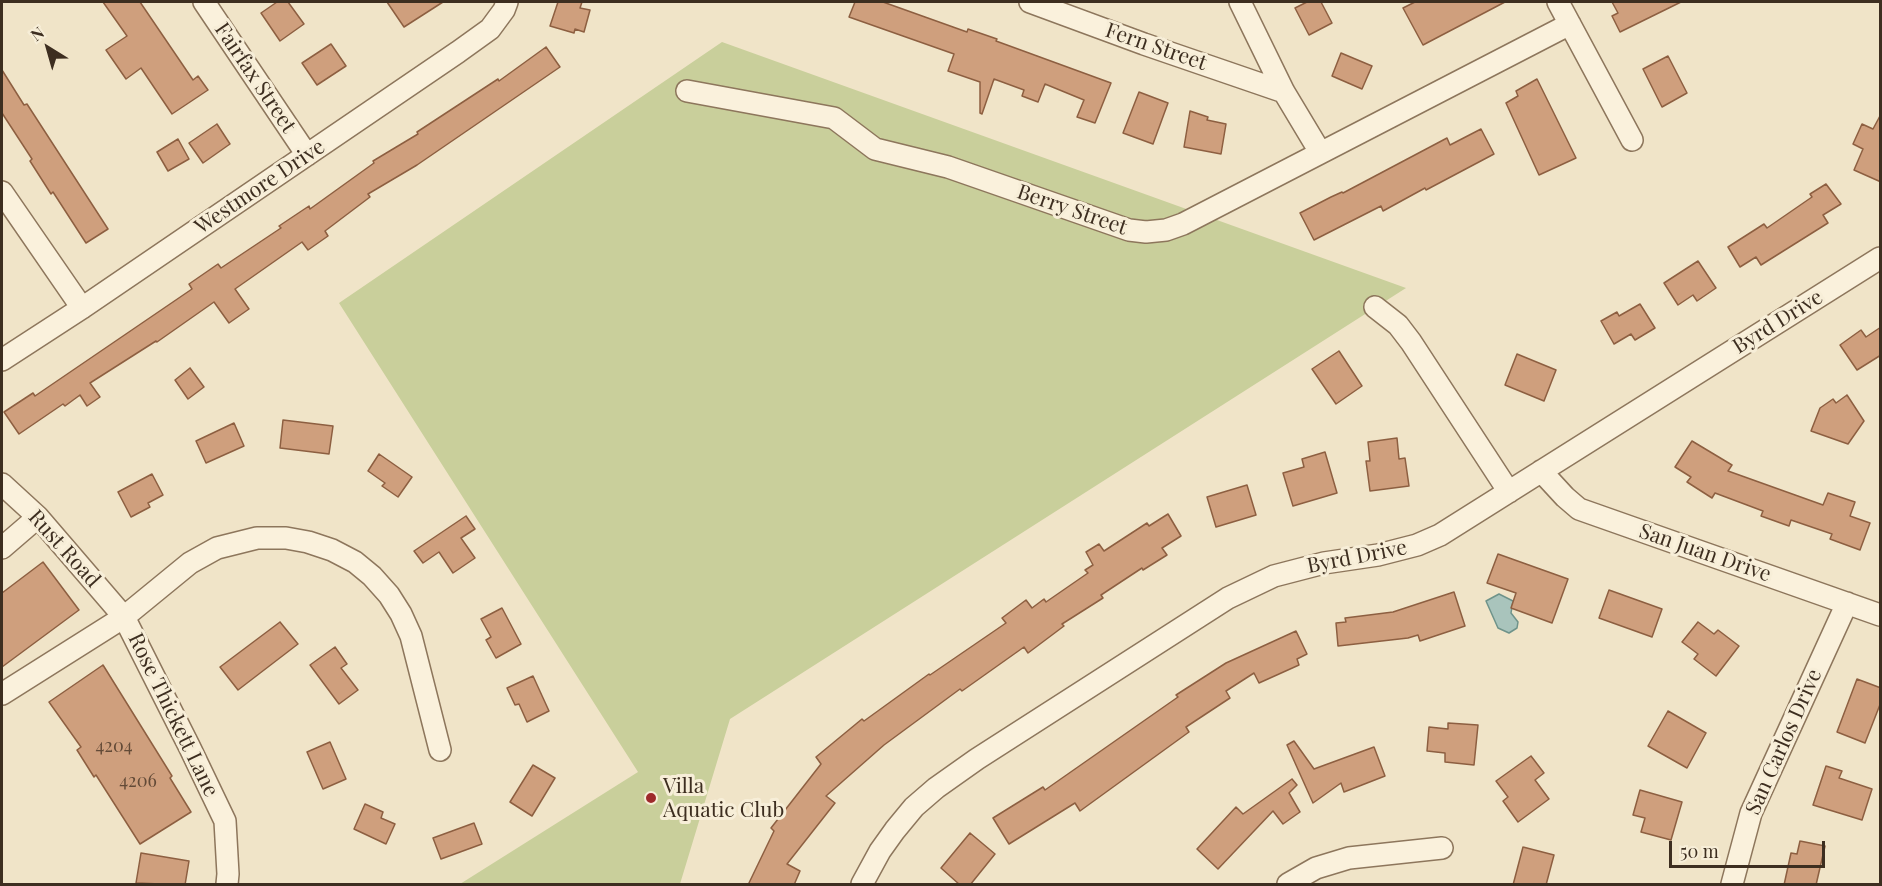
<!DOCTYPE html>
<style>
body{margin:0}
#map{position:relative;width:1882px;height:886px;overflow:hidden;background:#f0e4c8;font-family:"Playfair Display",serif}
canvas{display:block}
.frame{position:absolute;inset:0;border:3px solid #3d2e20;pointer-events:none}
.north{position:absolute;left:18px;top:18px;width:60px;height:60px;-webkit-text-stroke:4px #f7eed8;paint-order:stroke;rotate:323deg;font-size:16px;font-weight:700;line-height:24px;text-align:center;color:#3d2e20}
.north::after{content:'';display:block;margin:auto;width:21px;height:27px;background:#3d2e20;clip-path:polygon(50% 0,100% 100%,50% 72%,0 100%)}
.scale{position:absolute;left:1669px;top:841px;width:156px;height:27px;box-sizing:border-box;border:3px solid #3d2e20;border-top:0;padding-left:8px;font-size:18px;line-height:21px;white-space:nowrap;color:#3d2e20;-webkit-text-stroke:4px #f7eed8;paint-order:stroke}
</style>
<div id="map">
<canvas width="1882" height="886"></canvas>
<div class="frame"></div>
<div class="north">N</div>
<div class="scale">50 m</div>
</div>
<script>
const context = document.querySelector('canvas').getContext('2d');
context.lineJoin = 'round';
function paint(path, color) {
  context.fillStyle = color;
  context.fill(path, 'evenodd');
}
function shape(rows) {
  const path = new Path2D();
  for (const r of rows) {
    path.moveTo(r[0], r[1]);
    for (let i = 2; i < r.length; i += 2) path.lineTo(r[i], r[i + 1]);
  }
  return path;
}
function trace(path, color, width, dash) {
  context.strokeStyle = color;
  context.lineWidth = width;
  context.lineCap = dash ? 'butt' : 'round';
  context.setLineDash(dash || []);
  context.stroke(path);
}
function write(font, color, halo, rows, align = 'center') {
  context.font = font + ' "Playfair Display",serif';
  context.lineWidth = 6;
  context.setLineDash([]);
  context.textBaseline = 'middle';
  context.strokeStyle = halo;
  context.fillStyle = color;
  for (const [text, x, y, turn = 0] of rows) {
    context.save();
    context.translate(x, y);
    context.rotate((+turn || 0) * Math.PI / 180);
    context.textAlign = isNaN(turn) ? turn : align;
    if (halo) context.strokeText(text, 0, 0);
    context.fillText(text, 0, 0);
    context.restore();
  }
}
const green = shape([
 [722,42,1406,288,730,719,680,884,460,884,638,772,339,303]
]);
const water = shape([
 [1499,594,1513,601,1511,613,1518,622,1517,628,1509,633,1498,628,1486,601,1499,594]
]);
const building = shape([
 [103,2,140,2,193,80,198,76,208,90,172,114,141,68,126,79,106,50,127,36,103,2],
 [277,2,288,2,304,24,280,41,261,13,277,2],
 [387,2,443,2,404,27,387,2],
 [558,2,582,2,580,8,590,10,584,32,575,29,574,33,550,26,558,2],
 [855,2,883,2,967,32,968,29,997,39,996,41,1111,83,1095,123,1077,117,1084,100,1045,84,1038,102,1022,96,1024,90,994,79,982,114,980,113,980,82,948,71,954,54,849,17,855,2],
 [1307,2,1321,2,1332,23,1309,35,1295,8,1307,2],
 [1415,2,1505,2,1423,45,1403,8,1415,2],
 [1612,2,1681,2,1620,32,1612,16,1618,13,1612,2],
 [331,44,346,66,317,85,302,63,331,44],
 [546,47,560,67,417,165,368,194,370,197,325,231,328,236,308,250,302,242,235,289,249,309,229,323,214,302,157,342,156,341,90,383,100,397,87,406,80,395,65,406,63,404,19,434,4,412,33,393,35,396,192,289,189,284,218,264,221,268,281,228,279,226,309,206,310,209,374,163,373,161,418,134,417,132,498,79,499,81,546,47],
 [1341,53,1372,66,1362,89,1332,76,1341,53],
 [1668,56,1687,93,1662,107,1643,69,1668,56],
 [2,70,24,105,27,104,108,229,86,243,53,192,51,194,30,161,32,159,2,113,2,70],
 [1537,79,1576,158,1539,175,1506,103,1518,96,1516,91,1537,79],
 [1139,92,1168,103,1153,144,1123,133,1139,92],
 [1190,111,1208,117,1207,120,1226,124,1221,154,1184,147,1190,111],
 [1881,114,1881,182,1854,170,1863,149,1853,144,1862,124,1873,129,1881,114],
 [217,124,230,144,203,163,189,143,217,124],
 [1481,129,1494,154,1426,190,1425,188,1383,211,1381,206,1314,240,1300,213,1331,197,1342,192,1343,193,1447,138,1450,145,1481,129],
 [178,139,189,159,168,171,157,152,178,139],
 [1826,184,1841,204,1823,215,1828,223,1761,265,1756,257,1740,267,1728,247,1764,224,1767,228,1812,197,1810,194,1826,184],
 [1698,261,1716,288,1697,301,1693,295,1678,305,1664,283,1698,261],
 [1640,304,1655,328,1635,340,1631,334,1614,344,1601,321,1617,312,1619,316,1640,304],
 [1881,327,1881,355,1857,370,1840,345,1861,330,1866,337,1881,327],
 [1339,351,1362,386,1336,404,1312,369,1339,351],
 [1517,354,1556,370,1544,401,1505,385,1517,354],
 [190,368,204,387,188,399,175,380,190,368],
 [1847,395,1864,421,1848,444,1811,431,1820,408,1833,399,1836,403,1847,395],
 [283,420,333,426,329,454,280,448,283,420],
 [234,423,244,446,206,463,196,441,234,423],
 [1397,438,1399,459,1405,458,1409,486,1370,491,1366,461,1370,461,1368,442,1397,438],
 [1692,441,1732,465,1728,471,1823,505,1828,493,1855,502,1850,516,1870,523,1860,550,1830,539,1832,534,1791,520,1789,526,1761,516,1763,511,1715,493,1712,498,1687,482,1691,477,1675,467,1692,441],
 [1325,452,1337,493,1293,506,1283,473,1304,467,1302,459,1325,452],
 [379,454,412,477,398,497,382,486,385,483,368,471,379,454],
 [152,474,163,495,148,503,150,507,131,517,118,492,152,474],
 [1247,485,1256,515,1216,527,1207,497,1247,485],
 [1168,514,1181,536,1162,548,1167,555,1143,570,1142,568,1101,595,1103,598,1062,624,1064,626,1028,653,1024,647,962,691,960,689,884,745,826,796,835,803,787,864,800,871,794,885,748,885,774,831,771,828,821,764,816,757,862,719,864,721,929,674,930,675,1006,623,1002,618,1026,600,1032,608,1044,599,1046,602,1088,573,1085,570,1093,565,1086,552,1099,544,1104,551,1147,523,1149,526,1168,514],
 [466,516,475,529,461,538,475,558,453,573,439,552,423,563,414,551,466,516],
 [1498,554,1568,579,1552,623,1511,608,1516,593,1487,583,1498,554],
 [43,562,79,610,2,667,2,593,43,562],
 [1609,590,1662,609,1652,637,1599,618,1609,590],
 [1454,592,1465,626,1420,641,1418,635,1408,638,1338,646,1336,623,1346,622,1345,618,1393,612,1454,592],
 [502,608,521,644,496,658,486,640,491,637,481,619,502,608],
 [280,622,298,644,238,690,220,667,280,622],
 [1698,622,1714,634,1718,630,1739,646,1716,676,1694,659,1698,654,1682,642,1698,622],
 [1296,631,1307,654,1297,659,1299,665,1259,683,1254,673,1226,691,1230,698,1186,727,1189,732,1080,811,1075,803,1009,844,993,818,1043,787,1045,790,1178,697,1176,695,1226,663,1296,631],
 [335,647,347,664,341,668,358,690,339,704,310,665,335,647],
 [103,665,172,776,170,778,191,812,140,844,96,775,94,777,77,750,81,747,49,702,103,665],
 [533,676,549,711,527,722,519,704,515,705,507,688,533,676],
 [1857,679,1881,688,1881,702,1865,743,1837,732,1857,679],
 [1668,711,1706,733,1687,768,1648,746,1668,711],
 [1448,723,1478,725,1474,765,1445,762,1445,753,1427,751,1429,727,1448,729,1448,723],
 [1294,741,1314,769,1374,747,1385,776,1344,792,1341,783,1313,803,1287,745,1294,741],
 [330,742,346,779,323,789,307,752,330,742],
 [1531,756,1544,773,1535,780,1549,799,1518,822,1503,801,1508,797,1496,781,1531,756],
 [533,765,555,778,532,816,510,802,533,765],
 [1826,766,1842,771,1839,778,1872,789,1862,820,1813,805,1826,766],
 [1292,779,1297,785,1289,793,1300,812,1283,824,1273,811,1218,869,1197,849,1236,807,1243,814,1292,779],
 [1640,790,1682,802,1671,840,1641,832,1645,818,1633,815,1640,790],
 [365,804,383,812,381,818,395,824,386,844,354,829,365,804],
 [474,823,482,844,441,859,433,838,474,823],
 [970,833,995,854,970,885,960,885,941,868,970,833],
 [1800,841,1825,846,1816,885,1784,885,1791,853,1797,854,1800,841],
 [1523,847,1554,855,1546,885,1513,885,1523,847],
 [141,853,189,861,185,885,136,883,141,853]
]);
const street = shape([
 [204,2,307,155],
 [1030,2,1144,44,1284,92],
 [1240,2,1284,92,1320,152],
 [1558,2,1632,140],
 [687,91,834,118,875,149,948,167,1129,230,1146,232,1166,230,1183,224,1570,24],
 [2,192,82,308],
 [1375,307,1398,325,1411,342,1509,492],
 [2,360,82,308,458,52,490,29,504,10,507,2],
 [1541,471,1565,497,1579,509,1880,615],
 [2,484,38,517,124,617,190,748,225,821,228,874,227,884],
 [2,548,38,517],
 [2,694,124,617,190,563,217,548,257,538,286,538,308,542,332,550,355,562,372,576,389,595,401,614,411,636,440,750],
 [862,884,880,851,895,830,914,807,936,788,977,759,1228,598,1274,576,1324,563,1378,555,1417,545,1440,535,1880,258],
 [1288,884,1316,868,1349,858,1442,848],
 [1732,884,1751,813,1847,603]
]);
const markers = [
 [651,798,6,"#9e2a2b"]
];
const numberNames = [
 ["4204",114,746],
 ["4206",138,781]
];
const streetNames = [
 ["Fern Street",1156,47,19],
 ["Fairfax Street",255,78,56],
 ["Westmore Drive",260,187,-34],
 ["Berry Street",1072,210,19],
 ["Byrd Drive",1778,322,-32],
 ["Rust Road",64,549,48],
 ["San Juan Drive",1705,553,19],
 ["Byrd Drive",1357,557,-11],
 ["Rose Thickett Lane",173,715,64],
 ["San Carlos Drive",1784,742,-66]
];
const poiNames = [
 ["Villa",663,786],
 ["Aquatic Club",663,810]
];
paint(green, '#c9cf9b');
paint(water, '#a9c4bc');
trace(water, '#6f938a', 1.5);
paint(building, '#cf9f7d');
trace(building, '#8d5f41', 1.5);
trace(street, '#8d765c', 24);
trace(street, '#faf1dc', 21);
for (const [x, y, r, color] of markers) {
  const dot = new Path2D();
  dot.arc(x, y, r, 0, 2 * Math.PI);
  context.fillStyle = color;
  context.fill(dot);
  trace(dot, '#f7eed8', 2);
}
write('18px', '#624a37', null, numberNames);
write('21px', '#3d2e20', '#f7eed8', streetNames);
write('21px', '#3d2e20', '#f7eed8', poiNames, 'left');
</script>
